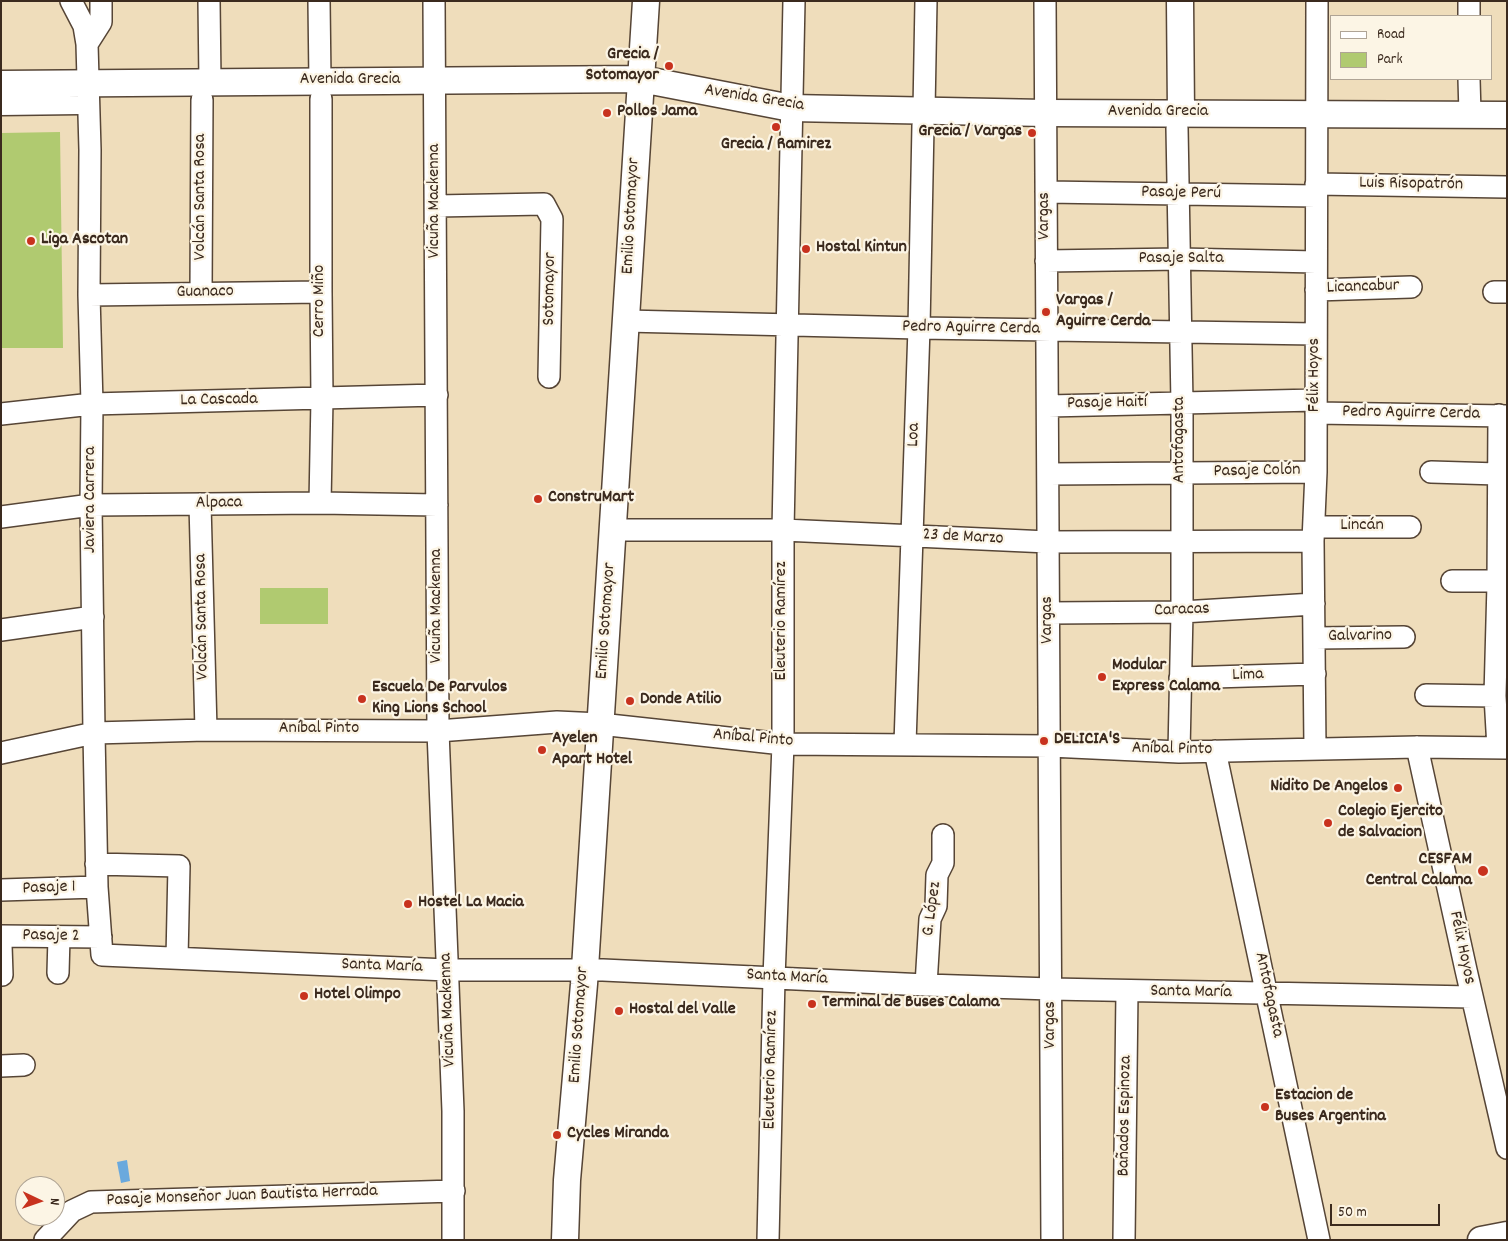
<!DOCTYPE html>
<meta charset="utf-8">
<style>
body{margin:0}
#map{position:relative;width:1508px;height:1241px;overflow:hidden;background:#efddbb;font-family:Dekko,sans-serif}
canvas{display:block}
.frame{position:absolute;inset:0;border:2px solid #3b2a1e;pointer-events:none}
.legend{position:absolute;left:1330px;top:15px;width:162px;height:65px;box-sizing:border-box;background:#fcf5e5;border:1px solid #afa495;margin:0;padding:6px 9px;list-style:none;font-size:15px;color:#3b2a1e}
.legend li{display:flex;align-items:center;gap:10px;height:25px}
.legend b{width:25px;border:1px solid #afa495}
.north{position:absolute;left:15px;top:1176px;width:50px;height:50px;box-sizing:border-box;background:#fcf5e5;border:1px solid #afa495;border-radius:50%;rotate:93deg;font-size:14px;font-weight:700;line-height:20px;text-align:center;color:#3b2a1e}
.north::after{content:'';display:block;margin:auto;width:18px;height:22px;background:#c8321e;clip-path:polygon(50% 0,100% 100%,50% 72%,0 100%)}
.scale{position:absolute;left:1330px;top:1204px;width:110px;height:22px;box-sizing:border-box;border:2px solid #3b2a1e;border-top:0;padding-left:6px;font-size:15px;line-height:18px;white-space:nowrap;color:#3b2a1e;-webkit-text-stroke:4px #fcf5e5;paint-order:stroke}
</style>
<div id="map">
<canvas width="1508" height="1241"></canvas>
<div class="frame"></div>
<ul class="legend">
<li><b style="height:6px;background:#fff"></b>Road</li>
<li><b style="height:14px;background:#b0ca70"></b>Park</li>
</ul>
<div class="north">N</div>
<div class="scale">50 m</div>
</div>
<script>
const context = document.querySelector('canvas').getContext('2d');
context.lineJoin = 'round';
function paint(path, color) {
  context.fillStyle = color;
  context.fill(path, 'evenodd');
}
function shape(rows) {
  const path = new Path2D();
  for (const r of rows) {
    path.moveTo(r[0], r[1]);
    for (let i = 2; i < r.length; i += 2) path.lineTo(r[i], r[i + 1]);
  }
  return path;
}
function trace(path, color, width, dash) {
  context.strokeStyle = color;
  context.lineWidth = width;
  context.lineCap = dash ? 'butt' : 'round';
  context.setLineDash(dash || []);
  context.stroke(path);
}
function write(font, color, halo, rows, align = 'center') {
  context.font = font + ' Dekko,sans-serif';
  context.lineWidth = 4.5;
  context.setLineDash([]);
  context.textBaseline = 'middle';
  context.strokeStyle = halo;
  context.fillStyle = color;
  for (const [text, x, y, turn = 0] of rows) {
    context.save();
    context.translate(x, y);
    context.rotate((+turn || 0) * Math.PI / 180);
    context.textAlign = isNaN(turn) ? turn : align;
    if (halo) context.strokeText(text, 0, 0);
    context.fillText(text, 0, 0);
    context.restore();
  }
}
const green = shape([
 [60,132,63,348,1,348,1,133],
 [260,588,328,588,328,624,260,624]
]);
const water = shape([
 [127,1160,130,1181,121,1183,117,1162]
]);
const minor = shape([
 [71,1,84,26,87,44,90,150,89,295,92,404,91,505,94,733,97,887,102,955,447,970,603,970,926,985,1051,989,1472,997],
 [209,1,210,82],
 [319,1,320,81],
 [434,1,438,731,453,1111,453,1240],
 [1045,1,1052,1240],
 [1469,1,1469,16],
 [87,44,101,22,101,1],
 [1469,79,1470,114],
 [924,110,926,1],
 [1177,128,1182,403,1182,612,1179,752],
 [1316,184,1507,187],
 [1046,192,1316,196],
 [436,206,544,204,552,219,549,377],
 [1046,261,1180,259,1316,262],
 [1316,290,1411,287],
 [1494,292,1507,292],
 [201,293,202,100],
 [89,295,321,292],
 [626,321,919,328,1316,334],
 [1048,406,1316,400],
 [1316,413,1507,416],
 [1,414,92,404,437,395],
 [1431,472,1498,474],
 [1048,474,1316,472],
 [320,503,322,399,321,292,321,99],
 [200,504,206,730],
 [1,517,91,505,320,503,437,505],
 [1314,527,1410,527],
 [613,530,783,530,1048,542,1313,541],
 [1452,581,1490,581,1507,584],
 [1049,613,1182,612,1314,604],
 [1,630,93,617],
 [1315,638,1404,637],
 [1180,678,1315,674],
 [1426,695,1495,696],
 [905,744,919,328,923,125],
 [1417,747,1466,970,1507,1148],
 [1498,748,1495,696,1498,584,1499,415],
 [1315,749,1313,541,1316,472,1317,1],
 [1215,751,1319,1240],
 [1,753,94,733,206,730,438,731,557,722,600,724,783,744,1050,746,1179,752,1417,747,1507,748],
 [96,864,179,866,177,958],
 [1,890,97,887],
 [1,936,101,937],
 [1,945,2,975],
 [58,973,59,937],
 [926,985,930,919,936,906,937,875,943,863,943,835],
 [1,1066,24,1065],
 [45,1240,72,1211,91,1202,454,1191],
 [768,1240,774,978,783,744,783,530,794,1],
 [1124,1240,1127,991]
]);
const major = shape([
 [1180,1,1181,113],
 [1,84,641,79,791,108,1045,113,1507,115],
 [1,102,80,101],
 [565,1240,567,1180,584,984,646,1],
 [1481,1240,1507,1235]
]);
const markers = [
 [669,66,5,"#c8321e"],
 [607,113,5,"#c8321e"],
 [776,127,5,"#c8321e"],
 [1032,133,5,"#c8321e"],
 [31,241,5,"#c8321e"],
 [806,249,5,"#c8321e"],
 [1046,312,5,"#c8321e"],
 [538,499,5,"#c8321e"],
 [1102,677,5,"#c8321e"],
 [362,699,5,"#c8321e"],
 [630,701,5,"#c8321e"],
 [1044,741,5,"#c8321e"],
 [542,750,5,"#c8321e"],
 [1398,788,5,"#c8321e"],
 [1328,823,5,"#c8321e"],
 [1483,871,6,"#c8321e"],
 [408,904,5,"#c8321e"],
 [304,996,5,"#c8321e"],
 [812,1004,5,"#c8321e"],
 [619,1011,5,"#c8321e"],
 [1265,1107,5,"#c8321e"],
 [557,1135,5,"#c8321e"]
];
const poiNames = [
 ["Grecia /",659,56,"right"],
 ["Sotomayor",659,77,"right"],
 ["Pollos Jama",617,113],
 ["Grecia / Vargas",1022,133,"right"],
 ["Grecia / Ramirez",776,146,"center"],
 ["Liga Ascotan",41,241],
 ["Hostal Kintun",816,249],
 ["Vargas /",1056,302],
 ["Aguirre Cerda",1056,323],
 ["ConstruMart",548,499],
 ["Modular",1112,667],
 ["Express Calama",1112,688],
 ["Escuela De Parvulos",372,689],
 ["King Lions School",372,710],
 ["Donde Atilio",640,701],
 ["Ayelen",552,740],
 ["Apart Hotel",552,761],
 ["DELICIA'S",1054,741],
 ["Nidito De Angelos",1388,788,"right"],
 ["Colegio Ejercito",1338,813],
 ["de Salvacion",1338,834],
 ["CESFAM",1472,861,"right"],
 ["Central Calama",1472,882,"right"],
 ["Hostel La Macia",418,904],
 ["Hotel Olimpo",314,996],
 ["Terminal de Buses Calama",822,1004],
 ["Hostal del Valle",629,1011],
 ["Estacion de",1275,1097],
 ["Buses Argentina",1275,1118],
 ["Cycles Miranda",567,1135]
];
const streetNames = [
 ["Avenida Grecia",350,81],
 ["Avenida Grecia",754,99,9],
 ["Avenida Grecia",1158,113],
 ["Luis Risopatrón",1411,185,1],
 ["Pasaje Perú",1181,194,1],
 ["Volcán Santa Rosa",202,197,-90],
 ["Vicuña Mackenna",436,201,-90],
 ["Emilio Sotomayor",632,216,-87],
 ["Vargas",1046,216,-90],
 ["Pasaje Salta",1181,260],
 ["Licancabur",1363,288,-2],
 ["Sotomayor",551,289,-89],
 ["Guanaco",205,293,-1],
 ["Cerro Miño",321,301,-90],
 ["Pedro Aguirre Cerda",971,329,1],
 ["Félix Hoyos",1316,375,-90],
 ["La Cascada",219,401,-1],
 ["Pasaje Haití",1107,404,-1],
 ["Pedro Aguirre Cerda",1411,414,1],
 ["Loa",915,435,-88],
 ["Antofagasta",1181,440,-90],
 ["Pasaje Colón",1257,472,-1],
 ["Javiera Carrera",92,500,-90],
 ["Alpaca",219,504,-1],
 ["Lincán",1362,527],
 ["23 de Marzo",963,538,3],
 ["Vicuña Mackenna",438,606,-90],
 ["Caracas",1182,611,-2],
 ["Volcán Santa Rosa",203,617,-91],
 ["Vargas",1049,620,-90],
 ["Emilio Sotomayor",607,621,-86],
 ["Eleuterio Ramírez",783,621,-90],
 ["Galvarino",1360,637,-1],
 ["Lima",1248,676,-2],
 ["Aníbal Pinto",319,730],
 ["Aníbal Pinto",753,739,5],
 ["Aníbal Pinto",1172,750,1],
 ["Pasaje 1",49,889,-2],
 ["G. López",933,909,-82],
 ["Pasaje 2",51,937,1],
 ["Félix Hoyos",1461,948,78],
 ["Santa María",382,967,2],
 ["Santa María",787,978,3],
 ["Santa María",1191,993,1],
 ["Antofagasta",1268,995,78],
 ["Vicuña Mackenna",449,1010,-92],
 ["Emilio Sotomayor",580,1025,-86],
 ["Vargas",1052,1025,-90],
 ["Eleuterio Ramírez",772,1070,-89],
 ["Bañados Espinoza",1126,1116,-89],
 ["Pasaje Monseñor Juan Bautista Herrada",242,1197,-2]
];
paint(green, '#b0ca70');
paint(water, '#6aa9dd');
trace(minor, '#564536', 24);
trace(major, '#564536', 29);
trace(minor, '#fff', 21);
trace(major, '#fff', 26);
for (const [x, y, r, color] of markers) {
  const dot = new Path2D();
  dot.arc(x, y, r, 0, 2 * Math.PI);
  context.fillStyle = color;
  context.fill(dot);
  trace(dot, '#fcf5e5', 2);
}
write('bold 18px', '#3b2a1e', '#fcf5e5', poiNames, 'left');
write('18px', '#3b2a1e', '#fcf5e5', streetNames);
</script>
